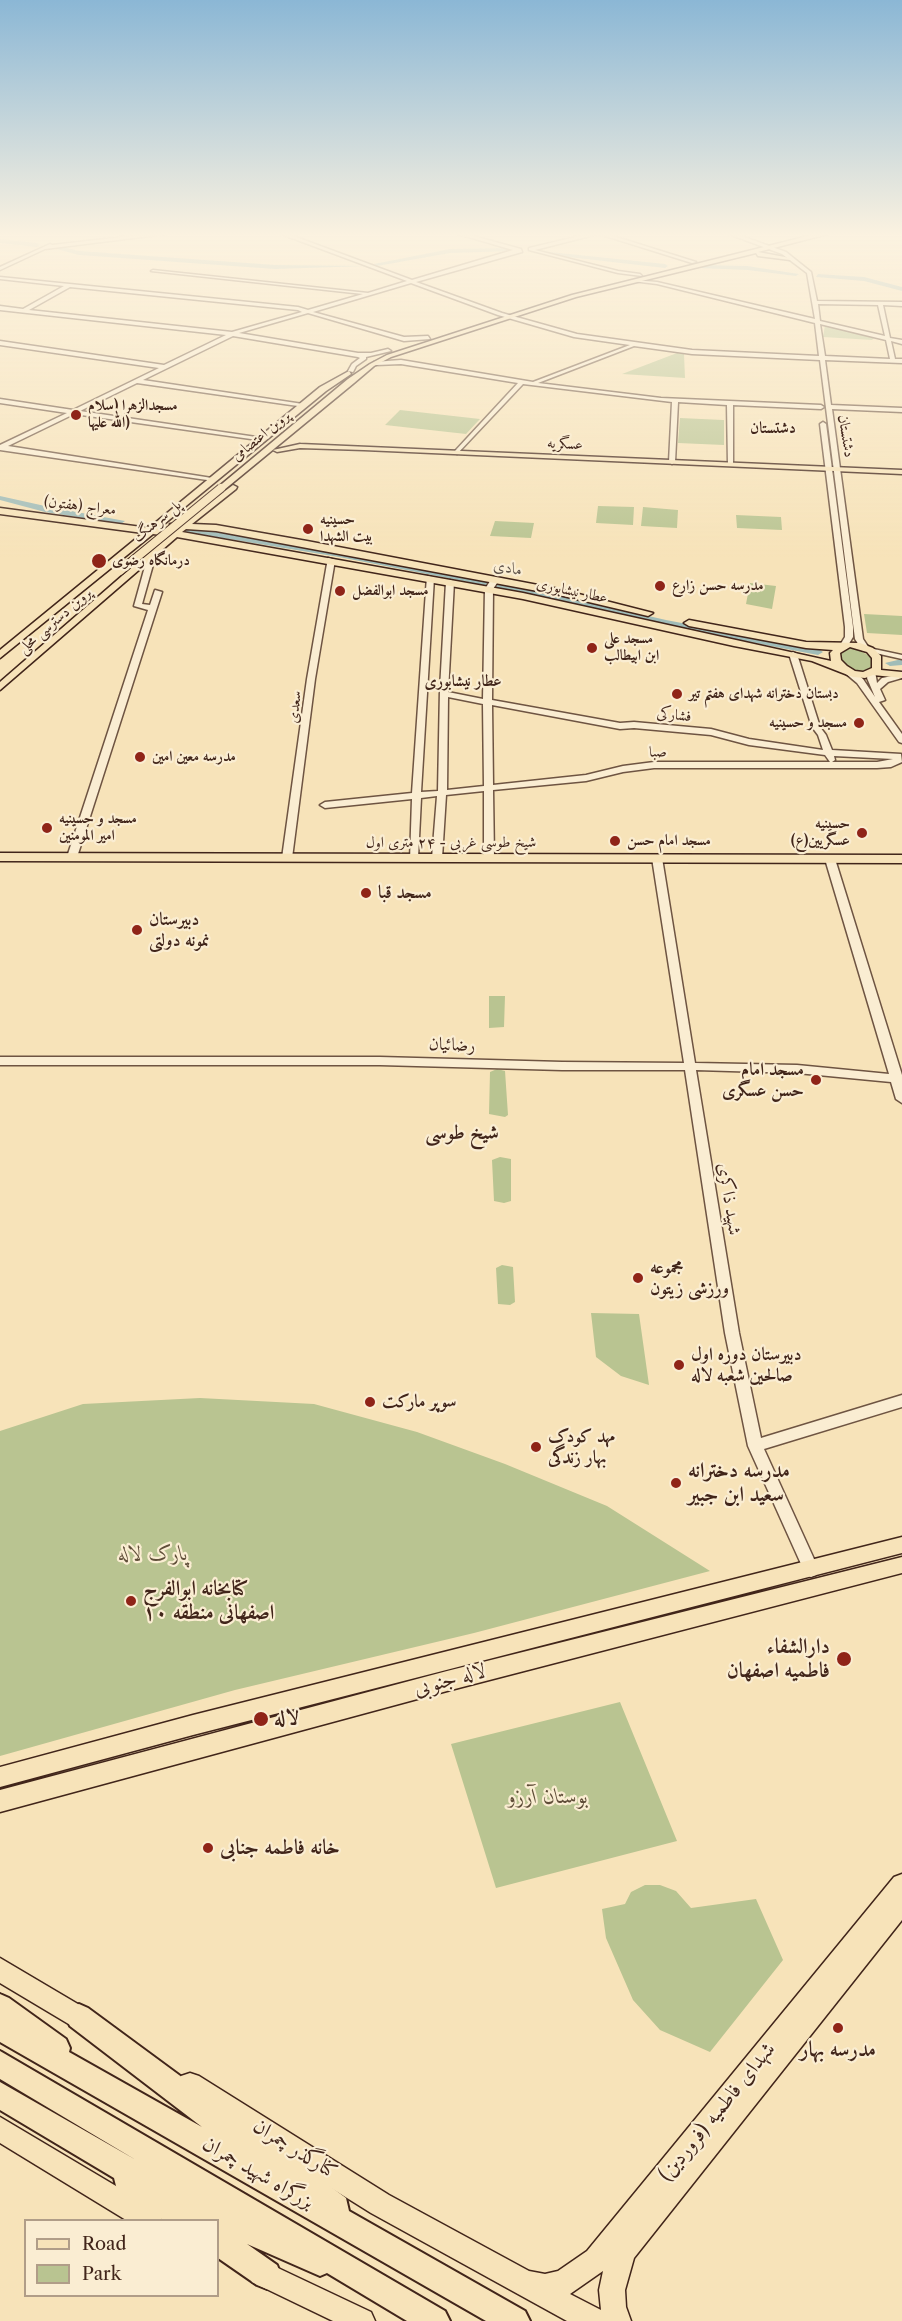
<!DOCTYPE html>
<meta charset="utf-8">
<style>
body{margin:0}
#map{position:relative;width:902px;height:2321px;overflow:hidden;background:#f7e3b9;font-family:"Libre Caslon Text",serif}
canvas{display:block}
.legend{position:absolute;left:24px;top:2219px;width:195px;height:78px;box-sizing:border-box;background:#faedd2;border:2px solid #b09d88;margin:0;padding:8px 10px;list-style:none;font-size:18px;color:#41251a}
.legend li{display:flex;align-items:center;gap:12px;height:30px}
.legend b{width:30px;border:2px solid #b09d88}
</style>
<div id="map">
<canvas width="902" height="2321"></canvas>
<ul class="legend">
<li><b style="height:8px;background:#f7e3b9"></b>Road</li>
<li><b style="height:16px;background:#b9c491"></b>Park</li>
</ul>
</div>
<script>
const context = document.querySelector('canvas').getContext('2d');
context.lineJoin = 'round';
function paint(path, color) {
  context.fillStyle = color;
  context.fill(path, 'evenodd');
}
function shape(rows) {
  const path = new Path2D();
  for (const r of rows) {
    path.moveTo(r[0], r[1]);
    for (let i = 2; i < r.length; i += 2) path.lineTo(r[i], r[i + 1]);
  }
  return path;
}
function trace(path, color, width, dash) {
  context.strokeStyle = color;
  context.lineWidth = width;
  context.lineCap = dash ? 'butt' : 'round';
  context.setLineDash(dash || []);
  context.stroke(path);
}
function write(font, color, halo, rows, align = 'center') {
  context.font = font + ' "Libre Caslon Text",Amiri,serif';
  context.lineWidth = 4.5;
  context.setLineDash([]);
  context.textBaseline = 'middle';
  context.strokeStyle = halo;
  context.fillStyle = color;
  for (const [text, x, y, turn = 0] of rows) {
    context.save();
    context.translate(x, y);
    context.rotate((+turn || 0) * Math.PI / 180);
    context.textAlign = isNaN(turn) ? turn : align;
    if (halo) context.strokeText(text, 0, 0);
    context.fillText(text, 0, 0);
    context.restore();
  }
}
const green = shape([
 [825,325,874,338,872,340,823,337],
 [677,353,684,354,685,378,622,374],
 [400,410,480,419,466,434,385,425],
 [680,418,724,420,724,445,678,443],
 [598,506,634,507,633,525,596,523],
 [643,507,678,510,677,528,641,526],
 [736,515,781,517,782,530,737,528],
 [495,521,534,523,531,538,490,536],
 [750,583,776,586,772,609,746,604],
 [864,614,902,616,902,635,867,633],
 [852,647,872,657,873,664,870,670,855,672,841,664,837,653,840,649],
 [489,996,505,996,504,1027,489,1028],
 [497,1069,505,1071,508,1115,505,1117,489,1114,490,1072],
 [500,1157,511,1159,511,1201,504,1203,494,1201,492,1160],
 [502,1265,513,1267,515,1302,510,1305,498,1304,496,1268],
 [591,1313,639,1314,649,1385,621,1376,596,1357],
 [200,1398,314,1404,417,1432,505,1464,607,1506,710,1571,474,1633,235,1690,0,1756,0,1431,83,1404],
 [620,1702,677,1841,496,1888,451,1744],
 [645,1885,660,1885,676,1891,691,1908,756,1899,783,1960,710,2052,660,2030,633,2000,606,1938,602,1909,625,1904,631,1892]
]);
const river = shape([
 [0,239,37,243,40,245,37,247,0,243,0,239],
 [55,245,79,251,275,265,366,266,275,269,79,255,53,248,55,245],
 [510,248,512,251,450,253,377,266,374,264,450,249,510,248],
 [540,251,665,264,668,266,665,268,542,254,540,251],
 [701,265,747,266,799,274,796,276,747,270,699,268,701,265],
 [818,274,864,277,902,287,902,291,864,281,816,277,818,274],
 [0,496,45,506,125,521,121,524,45,512,0,500,0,496],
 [189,527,339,551,504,583,666,620,818,649,823,652,818,655,666,626,504,589,339,557,186,532,185,530,189,527],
 [902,659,902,665,890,666,885,663,902,659]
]);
const minor = shape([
 [149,234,166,234,45,249,0,270,0,267,50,244,52,245,149,234],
 [281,234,288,234,412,280,513,250,458,234,466,234,521,249,522,252,416,282,502,313,577,334,692,350,819,356,815,323,657,284,632,281,634,280,657,282,815,319,807,273,782,254,729,234,736,234,786,252,811,272,817,301,902,302,902,306,883,305,890,338,902,340,902,344,891,341,895,359,902,359,902,363,825,360,831,405,902,408,902,412,832,409,863,639,869,648,902,655,902,659,862,650,855,639,820,360,692,354,634,346,538,383,661,398,821,405,824,407,821,409,733,405,733,466,728,465,727,405,678,402,675,462,672,464,669,462,672,402,523,384,457,454,455,453,455,451,518,383,401,364,376,365,374,362,401,360,533,382,630,345,574,337,498,315,411,283,313,312,404,337,428,336,430,339,404,341,308,313,239,333,358,353,371,353,388,349,391,351,366,357,366,359,356,366,353,372,348,371,352,364,360,358,358,357,233,336,143,380,303,404,305,407,137,383,80,411,263,438,265,441,74,414,8,446,212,478,215,480,214,481,0,450,0,445,67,413,0,403,0,399,73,410,159,368,0,345,0,341,164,365,226,335,0,310,0,306,23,309,64,286,0,279,0,277,298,307,308,310,363,294,151,271,153,270,368,293,407,281,281,234],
 [70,287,298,310,302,312,232,332,29,310,70,287],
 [818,304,878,305,885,336,820,321,818,304],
 [820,324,886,340,890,359,825,356,820,324],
 [588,234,598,234,535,250,618,271,640,274,642,276,618,273,529,250,529,248,588,234],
 [599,234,607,234,696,262,692,263,599,234],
 [823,422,826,424,853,627,853,637,847,647,844,647,840,645,845,637,845,627,820,424,823,422],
 [149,552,156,554,142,604,150,605,155,590,162,592,77,857,75,859,69,859,67,857,148,610,134,606,149,552],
 [328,558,335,560,315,679,292,858,287,861,282,858,307,679,328,558],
 [427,576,434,578,421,792,438,791,440,689,446,582,450,580,454,582,448,692,483,699,485,589,492,578,495,578,499,580,493,589,492,700,620,723,634,722,711,729,749,739,823,750,818,735,812,727,789,654,793,652,797,654,820,727,826,735,832,750,901,754,902,762,891,767,877,768,654,768,623,772,586,781,493,790,494,858,489,861,484,858,484,791,446,795,442,858,437,861,432,858,437,796,421,798,418,858,416,860,410,860,412,799,325,808,320,805,325,802,412,793,427,576],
 [448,697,483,704,484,786,447,790,448,697],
 [492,705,620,729,634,728,711,735,749,745,825,755,830,762,654,762,623,766,586,775,493,785,492,705],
 [834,756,893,759,877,762,832,762,835,760,834,756],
 [845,669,851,669,863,679,875,697,867,678,869,671,875,671,877,683,882,678,902,674,902,678,888,682,880,689,885,700,879,702,902,734,902,743,899,742,857,683,845,673,845,669],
 [657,855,662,858,695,1063,797,1065,889,1074,825,859,830,856,835,859,902,1075,902,1103,896,1099,891,1082,797,1073,696,1070,739,1333,761,1438,902,1395,902,1407,764,1449,819,1570,816,1575,811,1577,806,1575,748,1446,725,1333,685,1070,562,1070,380,1065,0,1065,0,1057,380,1057,562,1062,684,1063,652,858,657,855]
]);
const major = shape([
 [816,234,828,234,758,252,790,258,790,260,758,256,756,253,576,297,391,357,374,366,354,383,224,490,217,488,348,379,370,364,387,355,572,295,816,234],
 [349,371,351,374,326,391,158,529,173,531,176,529,170,528,170,524,182,524,233,485,237,487,236,489,192,524,216,525,307,541,559,589,653,613,648,616,559,595,216,531,186,529,182,532,523,593,831,661,830,653,833,650,806,648,689,626,684,623,689,620,806,642,860,643,873,648,881,656,881,670,902,672,902,678,873,675,865,678,853,677,812,661,734,646,523,599,177,537,0,690,0,682,168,536,153,534,0,658,0,650,143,533,0,514,0,508,149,528,320,387,349,371],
 [850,647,867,652,872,658,872,668,863,672,855,671,847,666,841,660,840,653,850,647],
 [300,444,902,470,902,474,364,450,300,448,277,452,273,450,300,444],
 [0,853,902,855,902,863,0,861,0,853],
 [902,1537,902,1553,193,1735,0,1787,0,1767,193,1715,902,1537],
 [902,1557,902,1573,447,1691,0,1812,0,1790,447,1671,902,1557],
 [902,1874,902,1920,634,2258,625,2290,626,2307,631,2321,567,2321,371,2213,181,2094,178,2085,181,2076,190,2073,199,2076,389,2195,529,2271,545,2274,558,2271,587,2251,894,1877,902,1874],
 [603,2271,599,2290,601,2310,570,2294,603,2271],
 [0,1958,93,2013,97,2021,93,2029,85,2033,77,2029,0,1983,0,1958],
 [0,2117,158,2211,162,2220,126,2220,0,2143,0,2117],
 [261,2260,371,2312,375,2321,333,2321,252,2282,248,2273,252,2264,261,2260]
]);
const highway = shape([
 [0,1994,9,1998,66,2039,70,2048,69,2052,202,2127,70,2026,66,2017,70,2008,79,2004,88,2008,346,2198,349,2211,525,2311,530,2321,486,2321,0,2042,0,1994],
 [0,2051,445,2311,450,2321,407,2321,327,2273,320,2276,247,2244,277,2265,281,2275,277,2285,267,2289,257,2285,218,2258,218,2220,163,2220,117,2190,114,2178,0,2110,0,2082,136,2160,0,2079,0,2051]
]);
const majorBridge = shape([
 [120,571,221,488]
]);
const markers = [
 [76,415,6,"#8f2418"],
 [308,529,6,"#8f2418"],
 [99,561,8,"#8f2418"],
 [660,586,6,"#8f2418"],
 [340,591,6,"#8f2418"],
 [592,648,6,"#8f2418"],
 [677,694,6,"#8f2418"],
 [859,723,6,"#8f2418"],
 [140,757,6,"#8f2418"],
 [47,828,6,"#8f2418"],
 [862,833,6,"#8f2418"],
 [615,841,6,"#8f2418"],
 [366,893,6,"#8f2418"],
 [137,930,6,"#8f2418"],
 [816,1080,6,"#8f2418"],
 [638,1278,6,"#8f2418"],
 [679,1365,6,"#8f2418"],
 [370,1402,6,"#8f2418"],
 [536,1447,6,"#8f2418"],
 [676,1483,6,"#8f2418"],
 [131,1601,6,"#8f2418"],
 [844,1659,8,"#8f2418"],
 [261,1719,8,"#8f2418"],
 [208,1848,6,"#8f2418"],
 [838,2028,6,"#8f2418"]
];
const farPoinames = [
 ["مسجدالزهرا (سلام",88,406],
 ["الله علیها)",88,423],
 ["حسینیه",320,520],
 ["بیت الشهدا",320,537],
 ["درمانگاه رضوی",112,561],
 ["مدرسه حسن زارع",672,586],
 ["مسجد ابوالفضل",352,591],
 ["مسجد علی",604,639],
 ["ابن ابیطالب",604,656],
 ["دبستان دخترانه شهدای هفتم تیر",689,694],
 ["مسجد و حسینیه",847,723,"right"],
 ["مدرسه معین امین",152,757],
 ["مسجد و حسینیه",59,819],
 ["امیر المومنین",59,836],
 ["حسینیه",850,824,"right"],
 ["عسگریین(ع)",850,841,"right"],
 ["مسجد امام حسن",627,841]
];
const farStreetnames = [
 ["پروین اعتصامی",261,436,-39],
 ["دشتستان",846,436,81],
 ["عسگریه",565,444,3],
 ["معراج (هفتون)",80,506,7],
 ["پل سرهنگ",157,521,-39],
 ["عطار نیشابوری",572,591,12],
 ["پروین دسترسی محلی",55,621,-41],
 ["سعدی",295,707,-84],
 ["فشارکی",674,715,6],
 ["صبا",658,752,-2],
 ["شیخ طوسی غربی - ۲۴ متری اول",451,843]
];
const farNeighbourhoodnames = [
 ["دشتستان",773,428],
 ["عطار نیشابوری",463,681]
];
const farWaternames = [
 ["مادی",508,568,11]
];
const poiNames = [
 ["مسجد قبا",378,893],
 ["دبیرستان",149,920],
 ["نمونه دولتی",149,941],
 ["مسجد امام",804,1070,"right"],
 ["حسن عسگری",804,1091,"right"],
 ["مجموعه",650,1268],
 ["ورزشی زیتون",650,1289],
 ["دبیرستان دوره اول",691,1355],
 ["صالحین شعبه لاله",691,1376],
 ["سوپر مارکت",382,1402],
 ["مهد کودک",548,1437],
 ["بهار زندگی",548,1458]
];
const streetNames = [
 ["رضائیان",452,1045,2],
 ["شهید ذاکری",729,1199,81]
];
const neighbourhoodNames = [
 ["شیخ طوسی",462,1133]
];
const nearPoinames = [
 ["مدرسه دخترانه",688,1471],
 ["سعید ابن جبیر",688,1495],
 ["کتابخانه ابوالفرج",143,1589],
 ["اصفهانی منطقه ۱۰",143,1613],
 ["دارالشفاء",830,1647,"right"],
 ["فاطمیه اصفهان",830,1671,"right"],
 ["لاله",274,1719],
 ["خانه فاطمه جنابی",220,1848],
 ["مدرسه بهار",838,2050,"center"]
];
const nearParknames = [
 ["پارک لاله",153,1554],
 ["بوستان آرزو",548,1797]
];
const nearStreetnames = [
 ["لاله جنوبی",450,1680,-15],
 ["شهدای فاطمیه (فروردین)",717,2112,-51],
 ["کنارگذر چمران",295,2149,32],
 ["بزرگراه شهید چمران",258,2173,30]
];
paint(green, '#b9c491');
paint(river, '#a0bcb8');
trace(minor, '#6e5442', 3);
trace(major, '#41251a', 3);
trace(highway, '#41251a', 4);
paint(minor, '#faedd2');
paint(major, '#f7e3b9');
paint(highway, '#f7e3b9');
trace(majorBridge, '#41251a', 10, []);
trace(majorBridge, '#f7e3b9', 8);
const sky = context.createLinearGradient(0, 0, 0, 559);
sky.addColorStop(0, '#8bb7d5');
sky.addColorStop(0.42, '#fbf2e0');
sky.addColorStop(1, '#fbf2e000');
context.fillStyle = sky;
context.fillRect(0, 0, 902, 559);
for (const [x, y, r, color] of markers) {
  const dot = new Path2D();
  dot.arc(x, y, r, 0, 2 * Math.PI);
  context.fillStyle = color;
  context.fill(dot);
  trace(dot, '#faedd2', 2);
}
write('bold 15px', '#41251a', '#faedd2', farPoinames, 'left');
write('15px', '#41251a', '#faedd2', farStreetnames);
write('bold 16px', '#41251a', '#faedd2', farNeighbourhoodnames);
write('italic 16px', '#5e5249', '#faedd2', farWaternames);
write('bold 18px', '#41251a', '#faedd2', poiNames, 'left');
write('18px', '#41251a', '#faedd2', streetNames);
write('bold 20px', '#41251a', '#faedd2', neighbourhoodNames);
write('bold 21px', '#41251a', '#faedd2', nearPoinames, 'left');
write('italic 21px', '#5f4d38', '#faedd2', nearParknames);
write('21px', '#41251a', '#faedd2', nearStreetnames);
</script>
